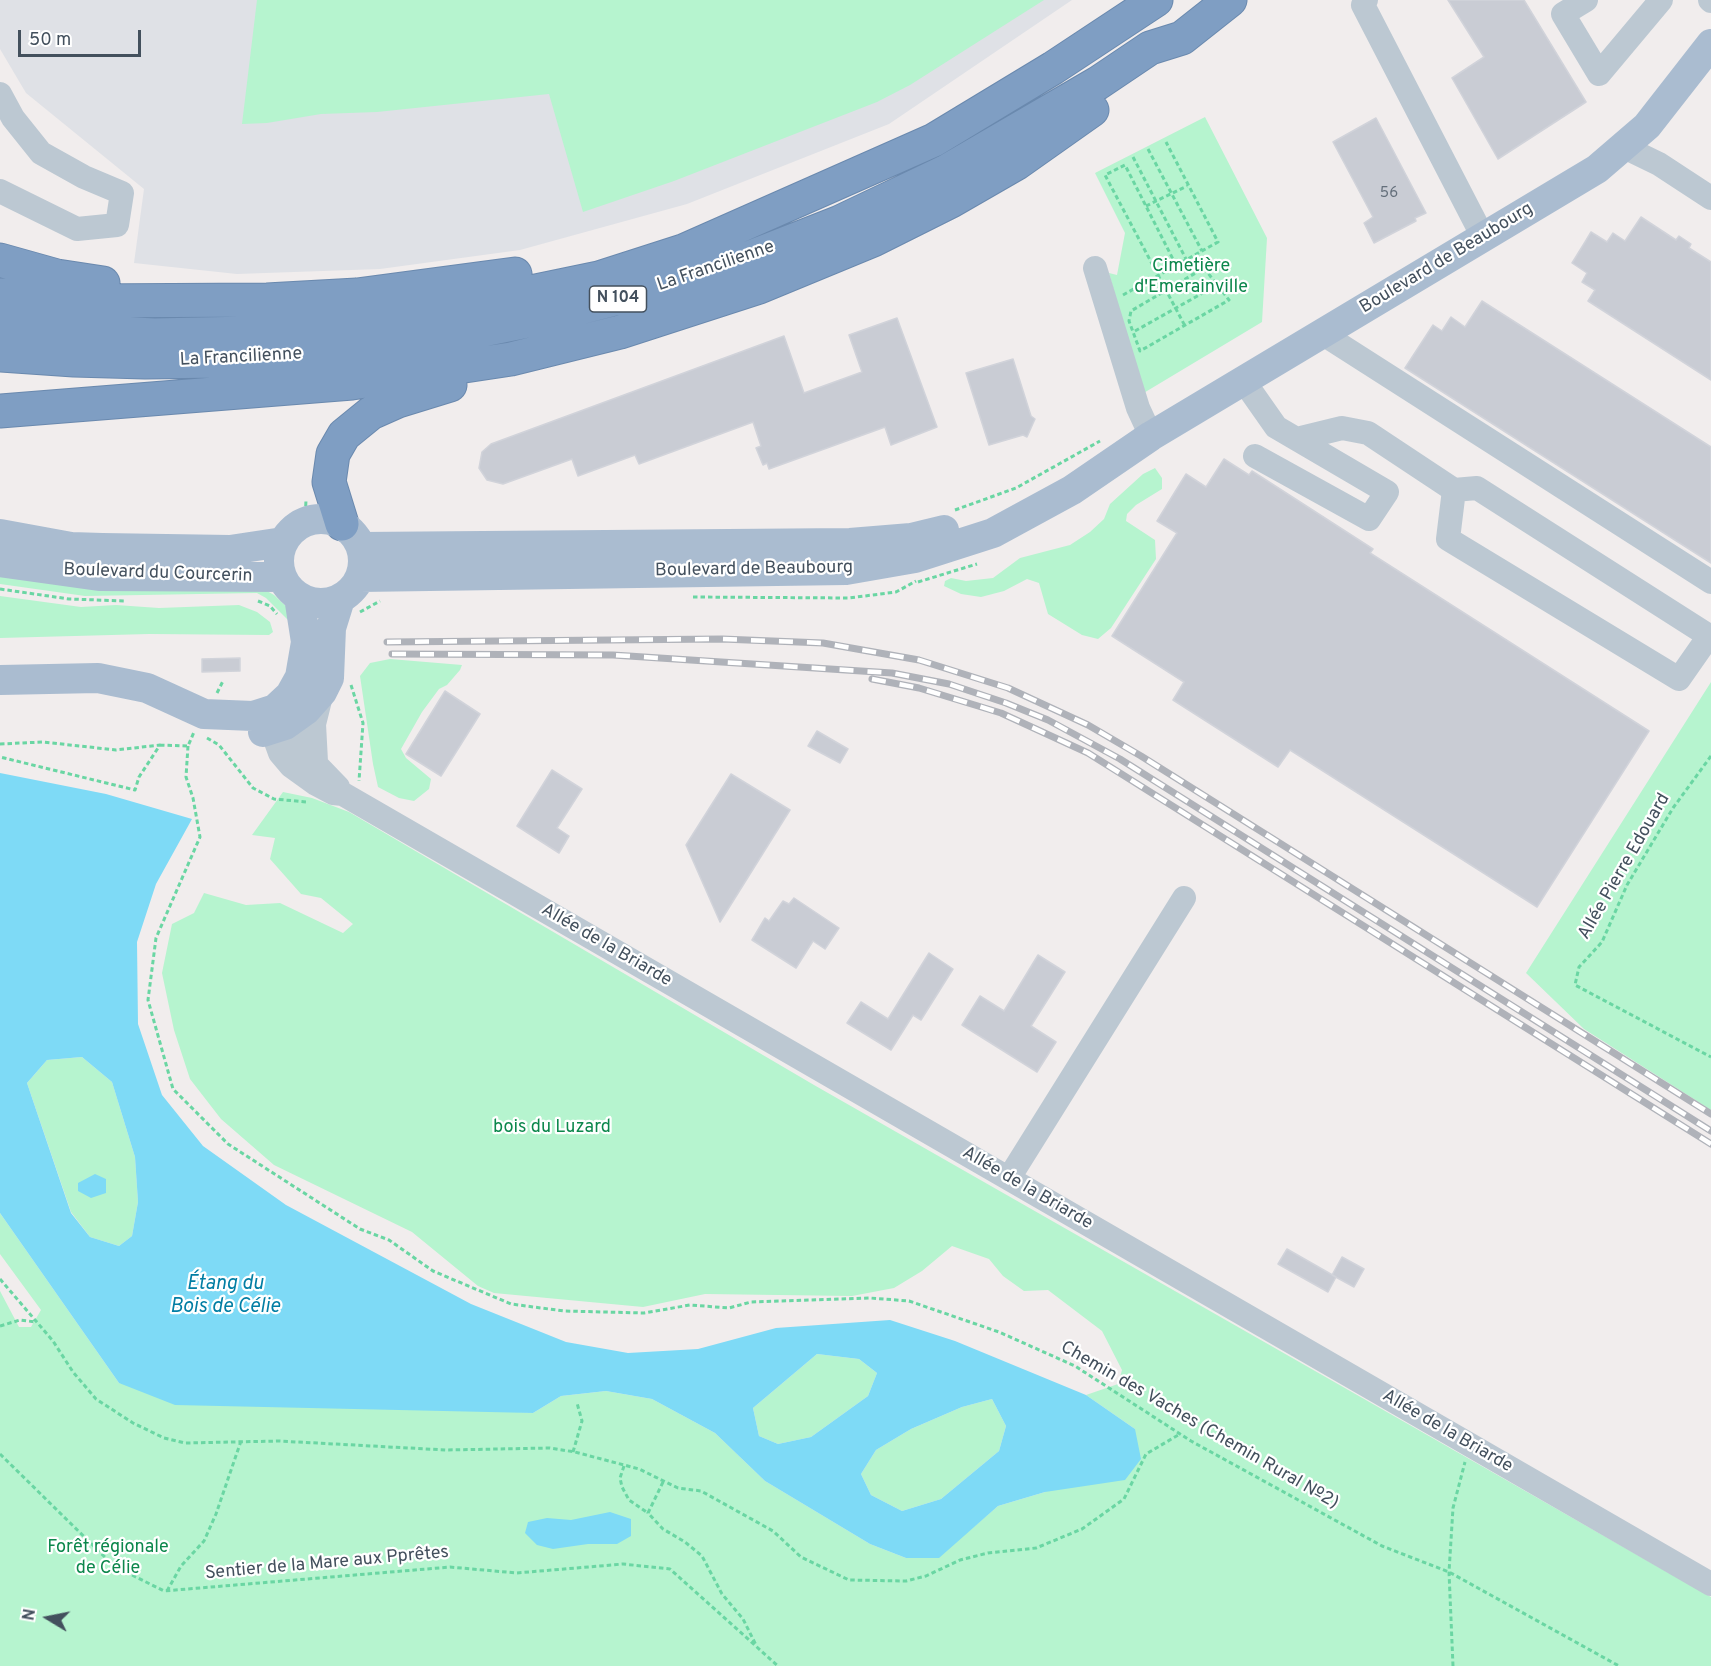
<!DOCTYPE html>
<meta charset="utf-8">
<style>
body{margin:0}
#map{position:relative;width:1711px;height:1666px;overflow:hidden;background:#f1eded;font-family:Overpass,sans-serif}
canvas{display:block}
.north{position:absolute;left:18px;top:1588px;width:60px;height:60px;-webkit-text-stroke:4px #fff;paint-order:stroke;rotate:280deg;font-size:16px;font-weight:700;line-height:24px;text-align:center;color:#43505d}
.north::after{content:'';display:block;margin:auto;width:21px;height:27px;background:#43505d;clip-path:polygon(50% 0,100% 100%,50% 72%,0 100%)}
.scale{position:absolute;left:18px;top:30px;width:123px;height:27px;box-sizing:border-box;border:3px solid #43505d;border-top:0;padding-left:8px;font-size:18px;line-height:21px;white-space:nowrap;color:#43505d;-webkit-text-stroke:4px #fff;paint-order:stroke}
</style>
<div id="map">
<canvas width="1711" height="1666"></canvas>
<div class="north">N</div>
<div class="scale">50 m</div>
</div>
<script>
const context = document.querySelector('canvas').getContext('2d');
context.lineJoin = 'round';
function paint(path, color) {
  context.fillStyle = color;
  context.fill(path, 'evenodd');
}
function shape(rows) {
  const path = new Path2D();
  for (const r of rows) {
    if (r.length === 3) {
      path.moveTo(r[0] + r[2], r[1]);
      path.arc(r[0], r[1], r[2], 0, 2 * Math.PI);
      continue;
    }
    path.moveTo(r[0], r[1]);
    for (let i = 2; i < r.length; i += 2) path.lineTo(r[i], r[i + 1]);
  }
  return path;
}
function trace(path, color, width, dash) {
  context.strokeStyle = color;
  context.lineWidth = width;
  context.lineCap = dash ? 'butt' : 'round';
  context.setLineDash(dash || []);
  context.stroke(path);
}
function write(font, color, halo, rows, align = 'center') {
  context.font = font + ' Overpass,sans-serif';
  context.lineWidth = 4.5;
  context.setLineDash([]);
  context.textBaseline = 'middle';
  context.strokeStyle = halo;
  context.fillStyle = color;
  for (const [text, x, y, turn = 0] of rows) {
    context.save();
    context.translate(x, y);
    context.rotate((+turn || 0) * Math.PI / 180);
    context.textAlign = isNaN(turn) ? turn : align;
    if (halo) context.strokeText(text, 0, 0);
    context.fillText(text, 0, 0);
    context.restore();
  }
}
const airport = shape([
 [0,0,1072,0,889,124,687,204,520,250,380,269,237,274,134,263,144,189,26,93,0,49]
]);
const green = shape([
 [257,0,1044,0,910,85,877,102,674,181,583,212,549,94,377,112,321,114,267,123,242,124],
 [1205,117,1267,238,1262,322,1142,394,1109,273,1117,275,1125,233,1095,173],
 [1155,468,1162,478,1162,489,1136,505,1127,514,1126,521,1155,540,1156,559,1111,628,1098,639,1082,635,1048,614,1039,583,1027,579,1004,591,981,597,961,594,944,586,945,581,951,578,966,581,993,578,1020,558,1070,545,1090,532,1104,519,1110,504,1143,474],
 [0,572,260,587,274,595,289,609,292,624,266,598,257,593,85,596,0,584],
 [0,596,81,607,116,605,159,608,239,605,257,612,270,622,273,632,269,635,149,634,0,638],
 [390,659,462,665,460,670,447,685,439,689,422,712,401,749,406,758,431,779,429,789,414,801,399,798,378,787,373,764,360,676,370,663],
 [1711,682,1711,1110,1584,1029,1526,973],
 [283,792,312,798,349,812,814,1085,1711,1597,1711,1666,0,1666,0,1291,19,1327,31,1327,41,1310,0,1254,0,1213,119,1383,533,1413,561,1396,606,1391,652,1399,715,1433,765,1481,870,1544,906,1558,969,1531,998,1506,1045,1492,1135,1429,1086,1395,1118,1384,1122,1370,1102,1331,1048,1290,1024,1291,1003,1276,989,1259,952,1246,922,1271,894,1288,852,1296,705,1294,643,1307,494,1293,478,1286,412,1232,274,1165,221,1119,190,1079,174,1030,162,973,172,924,194,913,204,893,246,905,280,903,343,933,353,924,321,898,301,894,270,859,275,838,252,835],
 [82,1057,112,1082,135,1157,138,1202,132,1236,119,1246,90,1237,71,1212,27,1083,47,1060],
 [817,1354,859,1359,877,1373,868,1396,811,1437,778,1444,759,1436,753,1408],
 [992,1399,1006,1426,999,1451,941,1499,902,1511,871,1495,861,1474,876,1450,911,1429,962,1407]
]);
const water = shape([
 [0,773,106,794,192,819,156,884,137,942,138,1024,162,1095,203,1146,286,1205,471,1304,566,1342,628,1353,698,1349,776,1328,890,1320,955,1341,1086,1395,1135,1429,1141,1459,1125,1480,1045,1492,998,1506,939,1558,906,1558,870,1544,765,1481,715,1433,652,1399,606,1391,561,1396,533,1413,175,1405,119,1383,0,1213],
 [82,1057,112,1082,135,1157,138,1202,132,1236,119,1246,90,1237,71,1213,27,1083,47,1060],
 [817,1354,859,1359,877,1373,868,1396,811,1437,778,1444,759,1436,753,1408],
 [992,1399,1006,1426,999,1451,941,1499,902,1511,871,1495,861,1474,876,1450,911,1429,962,1407],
 [95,1174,106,1179,106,1193,91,1198,78,1191,78,1183],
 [610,1512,631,1519,631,1536,617,1544,588,1544,553,1549,537,1545,525,1533,528,1522,547,1518,571,1520]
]);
const building = shape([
 [1448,0,1524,0,1586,102,1498,159,1452,78,1484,57,1448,0],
 [1376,118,1426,213,1415,218,1416,221,1374,243,1364,223,1373,217,1333,142,1376,118],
 [1641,217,1676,240,1679,236,1691,244,1689,248,1711,262,1711,380,1588,301,1595,290,1582,282,1587,273,1572,263,1585,242,1591,232,1607,242,1613,233,1625,241,1641,217],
 [1482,301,1711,447,1711,563,1405,368,1433,325,1442,331,1451,317,1465,327,1482,301],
 [897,318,937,427,891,445,885,427,769,469,767,463,763,465,756,448,761,446,753,422,639,464,635,455,578,476,572,459,503,484,487,480,479,468,482,452,491,444,784,336,804,393,862,372,849,335,897,318],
 [1013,359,1031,416,1035,419,1027,437,1023,435,989,445,966,373,1013,359],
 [1224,459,1249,475,1252,471,1373,549,1370,553,1649,731,1537,907,1290,750,1278,767,1173,700,1184,682,1112,636,1177,533,1157,521,1186,474,1206,487,1224,459],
 [240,658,240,671,202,672,202,659,240,658],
 [445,691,480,714,441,776,406,754,445,691],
 [817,731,848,749,840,763,808,746,817,731],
 [552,770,582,789,557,828,569,836,559,853,517,826,552,770],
 [731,774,790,810,720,922,686,845,731,774],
 [794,898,839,928,825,949,813,941,796,968,752,940,765,918,769,921,783,901,789,904,794,898],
 [929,953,953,969,921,1020,913,1015,891,1050,847,1023,861,1002,888,1019,929,953],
 [1038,955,1065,972,1031,1026,1056,1042,1037,1072,962,1025,980,996,1004,1011,1038,955],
 [1287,1249,1336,1277,1328,1292,1278,1264,1287,1249],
 [1342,1257,1364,1269,1354,1287,1332,1275,1342,1257]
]);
const path = shape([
 [1148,149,1202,251],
 [1133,157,1186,259],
 [1146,206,1187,186],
 [1176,265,1125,165,1105,175,1185,326],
 [1204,268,1229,300,1140,351,1129,321,1131,311,1204,268],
 [1123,295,1218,242,1166,142],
 [1135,331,1217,285],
 [955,510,1016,488,1100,441],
 [305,521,306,500],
 [918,582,977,564],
 [0,589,69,599,126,601],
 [693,597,849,598,896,592,916,581],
 [258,601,270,606,277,614],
 [360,612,380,601],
 [351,685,363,723,359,781],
 [217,693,223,681],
 [207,738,219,745,253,788,274,799,307,802],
 [0,744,43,742,116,750,160,745,139,777,135,790,0,757],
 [160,745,188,746,194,732],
 [188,746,186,777,193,798,200,837,156,938,148,1000,173,1089,228,1144,360,1229,389,1240,433,1271,511,1304,564,1311,644,1313,690,1305,729,1308,751,1302,870,1298,909,1301,999,1332,1075,1366,1191,1441,1382,1546,1449,1572,1619,1666],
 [1711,756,1673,808,1627,885,1602,942,1579,967,1575,985,1711,1057],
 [0,1279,53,1341,73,1372,96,1399,133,1423,164,1438,185,1443,279,1441,446,1450,550,1448,575,1452,639,1469,678,1488,701,1491,773,1531,801,1557,849,1580,906,1581,926,1576,960,1560,988,1553,1036,1548,1082,1529,1124,1499,1146,1454,1180,1434],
 [0,1326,20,1320,36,1322],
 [573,1452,582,1421,577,1403],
 [0,1454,114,1566,164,1591,450,1567,517,1573,623,1564,670,1569,778,1666],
 [624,1466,620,1478,622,1487,629,1500,648,1513],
 [663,1482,648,1513,663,1529,685,1542,702,1556,722,1594,743,1619,756,1645],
 [167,1591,181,1566,204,1541,216,1514,241,1441],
 [1453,1666,1449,1572,1453,1508,1465,1462]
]);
const minor = shape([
 [1366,0,1363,5,1483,237],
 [1586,0,1563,14,1599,74,1661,0],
 [1710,0,1711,1],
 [0,94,13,118,41,153,84,177,122,193,117,225,77,229,0,191],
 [1624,147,1659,164,1711,198],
 [1095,268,1138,408,1151,436],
 [1323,334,1711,582],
 [1243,380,1276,427,1387,492,1369,519,1255,456],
 [1297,439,1342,428,1368,433,1454,490,1477,488,1709,636,1679,679,1448,539,1454,490],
 [275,710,310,758,338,787],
 [274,711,272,731,280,753,291,766,316,784,333,793,343,794,1711,1584],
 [316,762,314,724,322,692],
 [1009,1178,1184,898]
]);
const major = shape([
 [321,561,42],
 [0,534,71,547,102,548,230,550,283,542],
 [361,547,850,543,911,538,944,530],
 [0,562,99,576,282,577],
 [360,577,846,570,915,558,993,533,1072,490,1151,436,1597,169,1647,126,1711,44],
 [0,680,98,678,147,688,204,714,253,716,275,709,290,695,300,677,306,642,299,597],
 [263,732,285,725,306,710,322,692,329,678,331,628,340,599]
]);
const highway = shape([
 [0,260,57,276,103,283],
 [0,295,76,301,267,300,357,295,515,274],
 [0,327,154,335,250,333,435,312,599,278,683,251,934,140,1053,68,1156,0],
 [0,355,74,360,145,362,222,361,343,353,438,339,537,319,657,288,720,269,840,222,945,172,1098,83,1150,48,1182,38,1230,0],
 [0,411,352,383,511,359,620,332,759,287,873,240,951,201,1017,163,1092,110],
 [342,524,329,482,333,454,344,435,371,413,398,401,450,385]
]);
const rail = shape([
 [387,642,722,639,823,643,919,660,1008,688,1088,725,1141,756,1711,1114],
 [392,654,613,655,892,673,949,684,1006,703,1048,720,1120,759,1711,1131],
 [872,679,919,688,1001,713,1088,753,1711,1144]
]);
const numberNames = [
 ["56",1389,194]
];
const shields = [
 [618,299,57]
];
const shieldNames = [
 ["N 104",618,299]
];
const streetNames = [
 ["Boulevard de Beaubourg",1447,259,-31],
 ["La Francilienne",716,267,-19],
 ["La Francilienne",241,358,-3],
 ["Boulevard de Beaubourg",754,570,-1],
 ["Boulevard du Courcerin",158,574,2],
 ["Allée Pierre Edouard",1625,867,-60],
 ["Allée de la Briarde",606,946,30],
 ["Allée de la Briarde",1027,1189,30],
 ["Chemin des Vaches (Chemin Rural №2)",1199,1426,30],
 ["Allée de la Briarde",1447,1432,30],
 ["Sentier de la Mare aux Pprêtes",327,1564,-5]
];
const parkNames = [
 ["Cimetière",1191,267],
 ["d'Emerainville",1191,288],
 ["bois du Luzard",552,1128],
 ["Forêt régionale",108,1548],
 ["de Célie",108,1569]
];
const waterNames = [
 ["Étang du",225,1285],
 ["Bois de Célie",225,1308]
];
paint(airport, '#dfe1e6');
paint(green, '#b6f4cf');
paint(water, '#7edaf6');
paint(building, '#c9ccd4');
trace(building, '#d1d3da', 1.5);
trace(highway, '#6a89ae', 35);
trace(path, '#6ad6a3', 3, [4.5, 3]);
trace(minor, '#bcc8d2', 24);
trace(major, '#aabcd0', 30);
trace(highway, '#7f9ec3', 33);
trace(rail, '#afb2b9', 7);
trace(rail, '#fff', 4.5, [14]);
write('15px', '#646f7b', null, numberNames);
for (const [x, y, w] of shields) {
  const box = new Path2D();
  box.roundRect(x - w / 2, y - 13, w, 26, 4.5);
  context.fillStyle = '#fff';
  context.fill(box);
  trace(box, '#43505d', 1.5);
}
write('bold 16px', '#43505d', null, shieldNames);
write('18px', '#43505d', '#fff', streetNames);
write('18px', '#0c874c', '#fff', parkNames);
write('italic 20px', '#027ea4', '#fff', waterNames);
</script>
